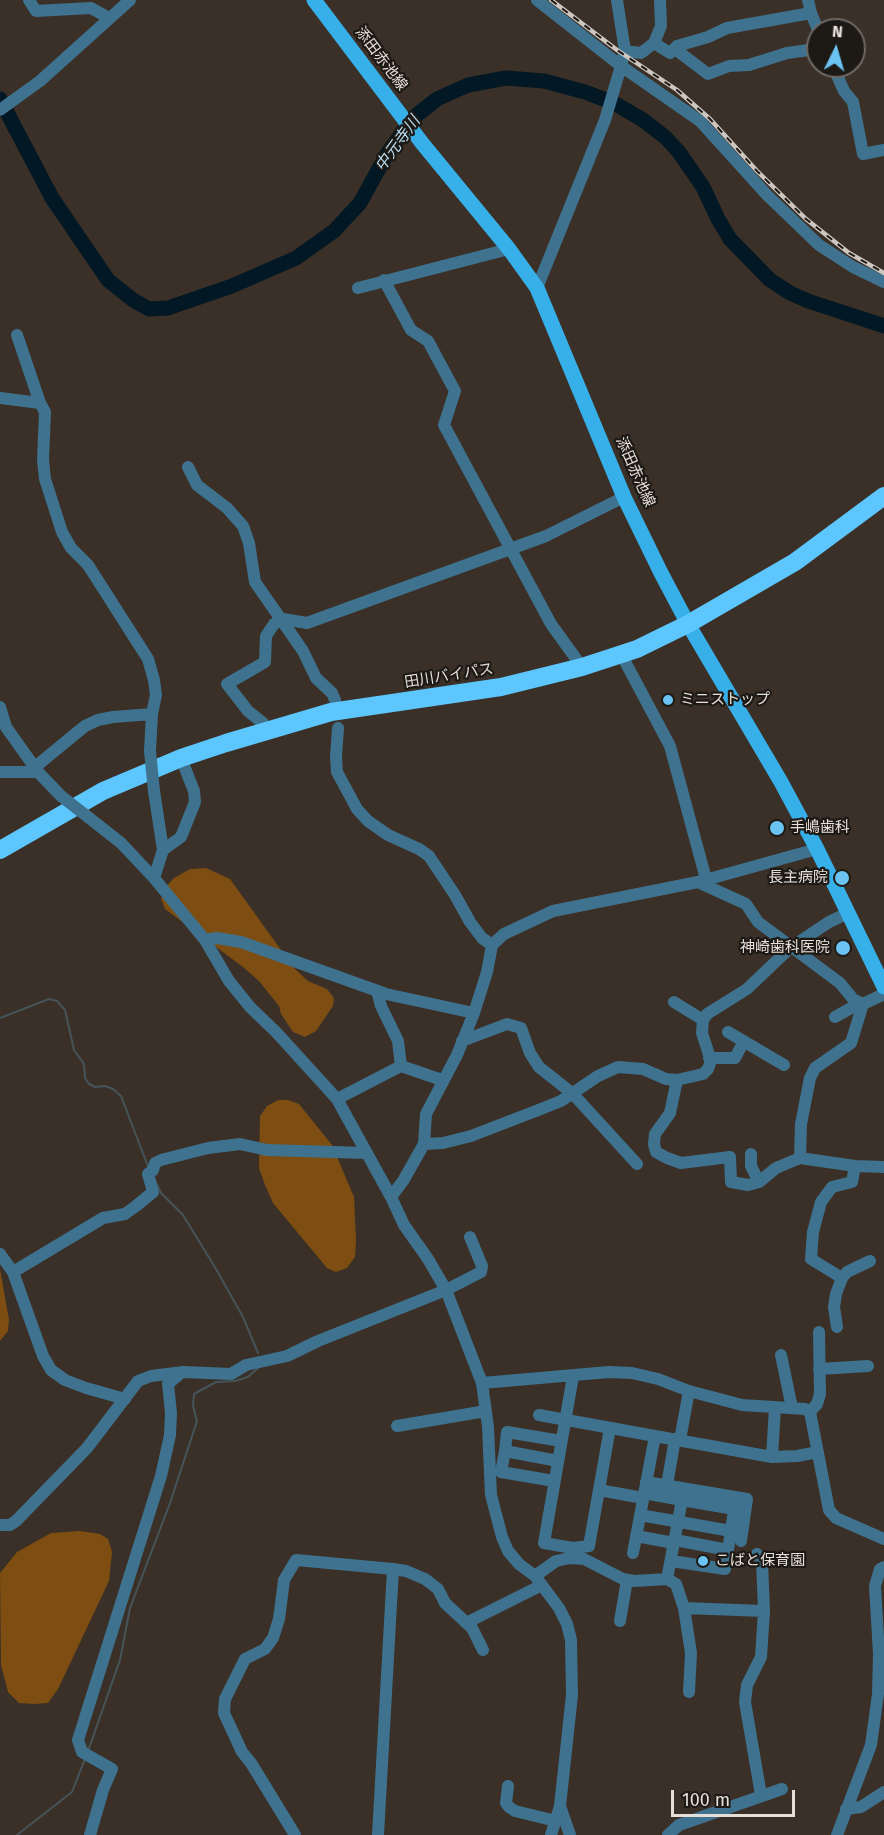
<!DOCTYPE html>
<meta charset="utf-8">
<style>
body{margin:0}
#map{position:relative;width:884px;height:1835px;overflow:hidden;background:#3a3027;font-family:"Fira Sans",sans-serif}
canvas{display:block}
.north{position:absolute;left:806px;top:18px;width:60px;height:60px;box-sizing:border-box;background:#1d1915;border:2px solid #6d6863;border-radius:50%;rotate:5deg;font-size:16px;font-weight:700;line-height:24px;text-align:center;color:#e6dfd9}
.north::after{content:'';display:block;margin:auto;width:21px;height:27px;background:#6bc3f2;clip-path:polygon(50% 0,100% 100%,50% 72%,0 100%)}
.scale{position:absolute;left:671px;top:1790px;width:124px;height:27px;box-sizing:border-box;border:3px solid #e6dfd9;border-top:0;padding-left:8px;font-size:18px;line-height:21px;white-space:nowrap;color:#e6dfd9;-webkit-text-stroke:4px #1d1915;paint-order:stroke}
</style>
<div id="map">
<canvas width="884" height="1835"></canvas>
<div class="north">N</div>
<div class="scale">100 m</div>
</div>
<script>
const context = document.querySelector('canvas').getContext('2d');
context.lineJoin = 'round';
function paint(path, color) {
  context.fillStyle = color;
  context.fill(path, 'evenodd');
}
function shape(rows) {
  const path = new Path2D();
  for (const r of rows) {
    path.moveTo(r[0], r[1]);
    for (let i = 2; i < r.length; i += 2) path.lineTo(r[i], r[i + 1]);
  }
  return path;
}
function trace(path, color, width, dash) {
  context.strokeStyle = color;
  context.lineWidth = width;
  context.lineCap = dash ? 'butt' : 'round';
  context.setLineDash(dash || []);
  context.stroke(path);
}
function write(font, color, halo, rows, align = 'center') {
  context.font = font + ' "Fira Sans","Noto Sans JP",sans-serif';
  context.lineWidth = 4.5;
  context.setLineDash([]);
  context.textBaseline = 'middle';
  context.strokeStyle = halo;
  context.fillStyle = color;
  for (const [text, x, y, turn = 0] of rows) {
    context.save();
    context.translate(x, y);
    context.rotate((+turn || 0) * Math.PI / 180);
    context.textAlign = isNaN(turn) ? turn : align;
    if (halo) context.strokeText(text, 0, 0);
    context.fillText(text, 0, 0);
    context.restore();
  }
}
const forest = shape([
 [206,868,230,879,294,968,308,981,327,989,334,998,333,1006,316,1031,305,1037,293,1032,281,1014,279,1006,259,981,243,967,165,909,161,899,164,889,174,878,190,869],
 [278,1100,288,1100,299,1104,332,1145,354,1197,356,1240,355,1257,347,1268,336,1272,327,1268,273,1203,265,1185,259,1168,260,1116,267,1106],
 [0,1269,9,1320,8,1331,0,1341],
 [80,1531,100,1534,108,1539,112,1552,109,1581,58,1689,48,1703,34,1704,19,1703,8,1692,1,1665,0,1573,17,1552,51,1533]
]);
const stream = shape([
 [0,1018,49,999,57,1001,65,1010,74,1050,84,1064,85,1078,89,1084,95,1087,105,1086,113,1089,121,1096,149,1169],
 [156,1182,161,1193,183,1215,216,1269,243,1317,258,1353],
 [88,1751,120,1660,130,1608,170,1503,197,1421,193,1406,194,1394,216,1382,235,1381,248,1377,258,1368],
 [17,1835,72,1792,85,1759]
]);
const river = shape([
 [0,99,52,198,108,280,133,300,149,309,168,308,232,286,296,258,334,231,360,203,387,154,413,118,437,99,468,85,506,78,544,81,585,92,614,103,643,120,665,137,679,152,703,187,718,219,730,239,770,280,790,293,808,301,884,326]
]);
const minor = shape([
 [29,0,36,11,91,8,109,18],
 [537,0,621,66,700,121,767,195,819,245,853,267,884,282],
 [808,0,811,13],
 [654,43,670,53,677,46,708,37,727,28,811,13,818,30],
 [675,49,708,74,729,66,749,65,787,53,816,49],
 [625,51,641,53,654,43,661,26,660,0],
 [833,66,844,91,853,102,863,154,884,150],
 [0,110,40,81,130,0],
 [384,280,411,330,428,341,455,391,444,425,551,624,582,667],
 [358,288,509,249],
 [537,288,605,120,621,66,625,51,617,0],
 [17,335,40,403,45,412,43,460,45,479,62,532,71,548,88,565,148,659,154,680,156,695,152,714,150,751],
 [0,398,40,403],
 [188,467,197,485,227,508,243,526,249,543,255,582,303,651,316,678,332,693,335,700],
 [621,654,670,746,706,879],
 [0,707,6,727,38,772,61,796],
 [338,728,336,757,337,772,357,809,368,821,388,835,419,849,429,856,455,895,470,922,482,938,492,945],
 [266,732,263,723,248,711,227,684,265,662,266,636,274,624,283,619,307,623,546,536,624,497],
 [35,767,85,726,98,720,113,717,152,714],
 [0,772,38,772],
 [154,791,163,850,154,878],
 [88,817,121,843,154,878,205,940,229,981,250,1007,276,1032,337,1099,391,1197,404,1225,428,1259,446,1290,482,1383,488,1427,491,1495,502,1537,508,1551,519,1564,535,1576,559,1608,567,1624,571,1640,572,1695,560,1806,551,1835],
 [163,850,181,837,195,802,194,791,181,758],
 [698,882,746,904,758,922,840,983,853,999,863,1004,884,994],
 [205,940,217,938,241,942,386,994,474,1013],
 [377,991,381,1006,398,1041,401,1066],
 [674,1002,703,1020],
 [835,1017,860,1003],
 [728,1032,784,1065],
 [462,1041,507,1024,521,1028,530,1053,539,1067,573,1094,637,1164],
 [709,1058,735,1058,744,1041],
 [677,1080,670,1113,655,1134,654,1144,656,1152,667,1158,681,1163,730,1157,731,1182,748,1185,759,1182,776,1168,800,1158,855,1166,884,1167],
 [337,1099,401,1066,442,1080],
 [424,1144,443,1143,471,1136,541,1109,561,1101,598,1076,618,1067,643,1069,666,1079,677,1080,703,1074,708,1069,711,1061,702,1033,703,1020,707,1014,747,989,790,948,829,922,848,913],
 [751,1154,751,1166,759,1182],
 [800,1158,801,1124,810,1078,815,1068,851,1043,863,1004],
 [391,1197,403,1181,424,1144,426,1114,457,1055,474,1013,487,972,492,945,504,934,553,911,698,882,817,849],
 [0,1254,13,1272,43,1356,51,1370,65,1380,86,1388,125,1399],
 [13,1272,103,1218,125,1214,136,1206,153,1192,148,1174,153,1170,155,1163,161,1160,208,1148,240,1144,267,1150,366,1153],
 [842,1278,811,1259,813,1232,821,1202,832,1187,852,1182,855,1166],
 [837,1327,834,1307,836,1294,842,1278,847,1272,870,1261],
 [781,1355,792,1408],
 [819,1369,868,1366],
 [573,1376,544,1543,573,1548,589,1546,610,1428],
 [482,1383,609,1372,632,1373,658,1379,689,1391,742,1405,805,1409,810,1412,829,1510,836,1518,884,1539],
 [810,1412,817,1404,820,1394,819,1332],
 [539,1415,655,1436,633,1553],
 [397,1426,486,1411],
 [655,1436,772,1457,797,1456,818,1452],
 [680,1440,689,1391],
 [505,1451,501,1472,554,1481],
 [772,1457,775,1407],
 [558,1461,505,1451,507,1432,561,1441],
 [646,1482,747,1499,741,1541],
 [667,1485,675,1439],
 [599,1490,643,1498],
 [644,1493,682,1500,667,1579],
 [682,1500,734,1509],
 [640,1515,731,1531,735,1503],
 [0,1525,10,1525,16,1521,87,1448,138,1381,151,1376,183,1372,231,1374,246,1365,287,1356,318,1341,446,1290,481,1272,482,1266,470,1237],
 [636,1536,674,1543],
 [675,1540,728,1550],
 [757,1554,762,1561,764,1611],
 [671,1561,725,1569,731,1531],
 [393,1569,406,1571,425,1579,438,1589,445,1603,472,1628,483,1650],
 [535,1576,556,1561,570,1558,584,1559,623,1579,634,1581,667,1579,676,1584,684,1608,764,1611,761,1657,747,1685,745,1702,761,1795],
 [684,1608,691,1653,689,1692],
 [620,1621,627,1580],
 [466,1623,542,1585],
 [508,1786,506,1803,509,1807,515,1811,556,1821],
 [560,1806,570,1835],
 [846,1809,861,1807,884,1792],
 [90,1835,103,1790,112,1769,82,1752,78,1740,161,1476,170,1435,171,1413,168,1384,182,1372],
 [295,1835,251,1763,242,1752,224,1713,225,1699,245,1659,265,1649,273,1638,279,1619,284,1580,296,1560,393,1569,378,1835],
 [668,1835,679,1825,782,1789],
 [837,1835,871,1745,878,1694,879,1654,875,1586,880,1569,884,1567]
]);
const major = shape([
 [314,0,422,143,509,249,537,288,624,497,661,573,688,624,781,782,817,849,884,987]
]);
const highway = shape([
 [0,850,103,791,181,758,226,743,331,712,501,687,582,667,637,649,688,624,795,562,884,496]
]);
const rail = shape([
 [551,0,617,50,677,90,710,119,757,171,806,219,849,253,884,273]
]);
const minorBridge = shape([
 [150,751,154,791],
 [61,796,88,817]
]);
const markers = [
 [668,700,6,"#6bc3f2"],
 [777,828,8,"#6bc3f2"],
 [842,878,8,"#6bc3f2"],
 [843,948,8,"#6bc3f2"],
 [703,1561,6,"#6bc3f2"]
];
const streetNames = [
 ["添田赤池線",381,59,53],
 ["添田赤池線",635,472,66],
 ["田川バイパス",449,676,-9]
];
const poiNames = [
 ["ミニストップ",680,700],
 ["手嶋歯科",790,828],
 ["長主病院",828,878,"right"],
 ["神崎歯科医院",830,948,"right"],
 ["こばと保育園",715,1561]
];
const waterNames = [
 ["中元寺川",398,144,-54]
];
paint(forest, '#7d4d11');
trace(stream, '#46545a', 2);
trace(river, '#021824', 15);
trace(minor, '#3f728e', 12);
trace(major, '#37b0e9', 15);
trace(highway, '#5cc6fd', 18);
trace(rail, '#cec7c1', 4.5);
trace(rail, '#1d1915', 2, [7]);
trace(minorBridge, '#3f728e', 12);
for (const [x, y, r, color] of markers) {
  const dot = new Path2D();
  dot.arc(x, y, r, 0, 2 * Math.PI);
  context.fillStyle = color;
  context.fill(dot);
  trace(dot, '#1d1915', 2);
}
write('15px', '#e6dfd9', '#1d1915', streetNames);
write('15px', '#e6dfd9', '#1d1915', poiNames, 'left');
write('italic 16px', '#b7ddf3', '#1d1915', waterNames);
</script>
